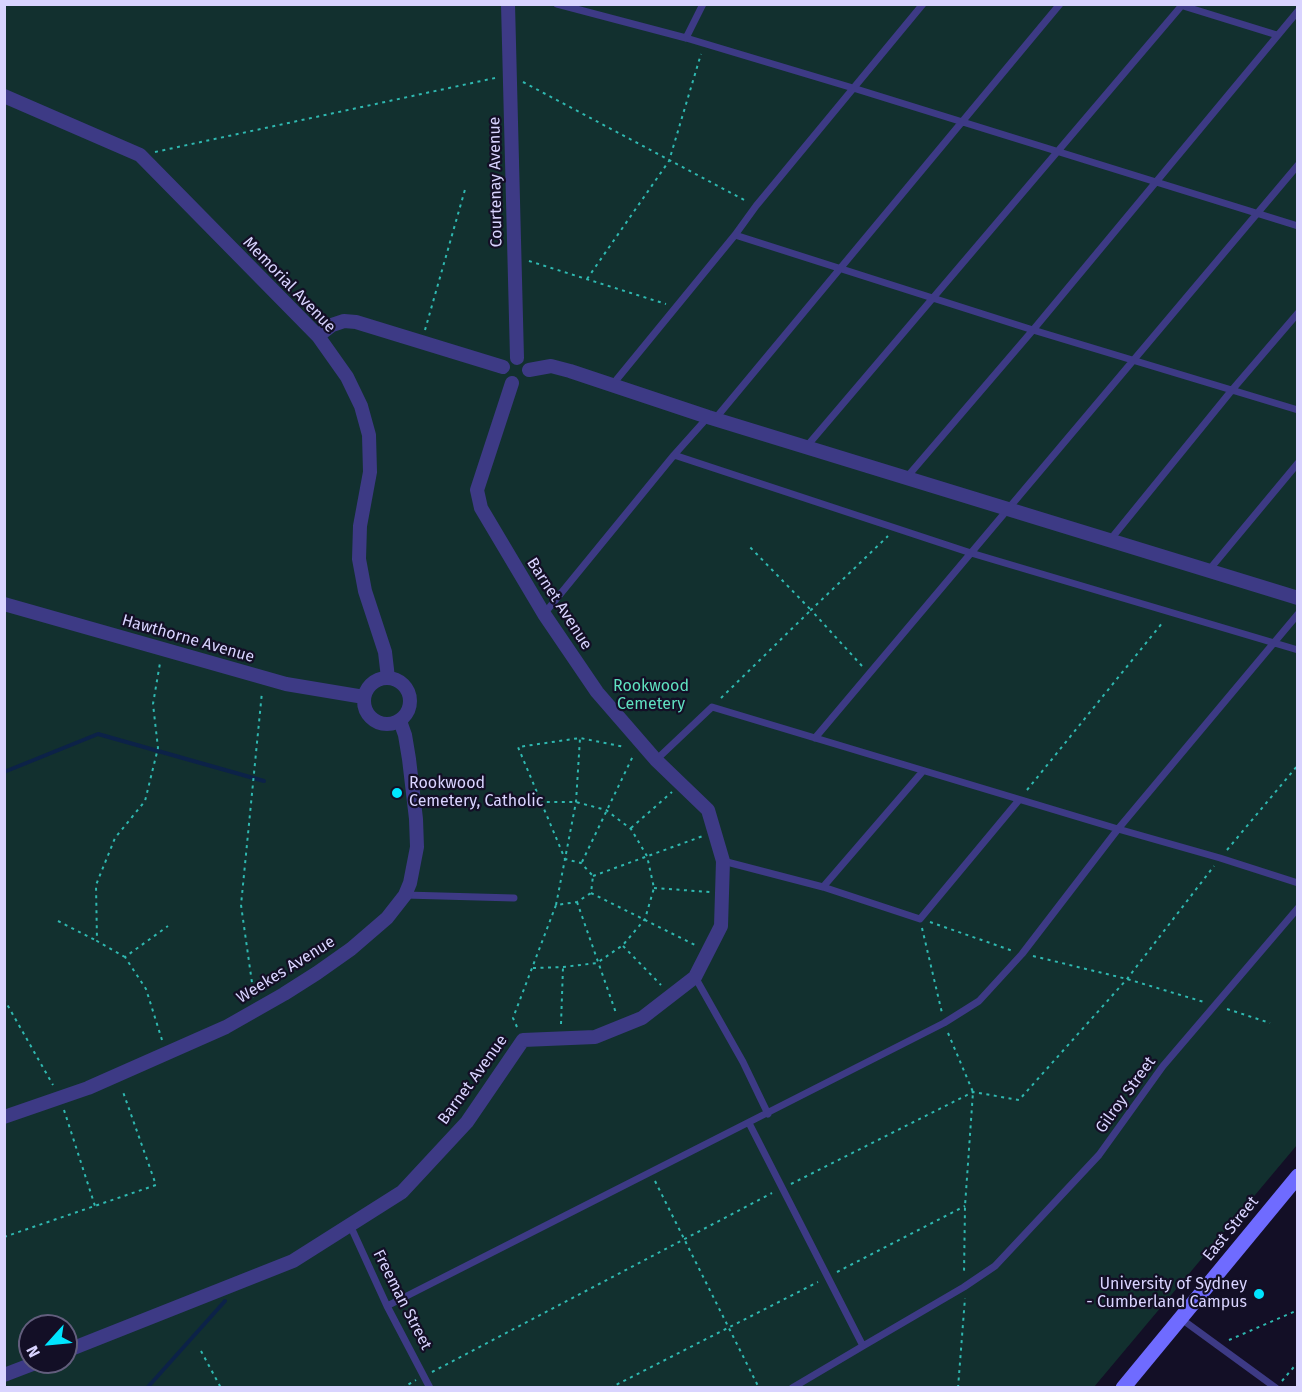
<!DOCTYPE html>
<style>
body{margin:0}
#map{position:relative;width:1302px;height:1392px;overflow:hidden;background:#130f26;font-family:"Fira Sans",sans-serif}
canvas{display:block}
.frame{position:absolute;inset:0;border:6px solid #d9d4ff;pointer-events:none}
.north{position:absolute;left:18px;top:1314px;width:60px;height:60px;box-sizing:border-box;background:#130f26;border:2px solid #625e7d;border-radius:50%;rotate:243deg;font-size:16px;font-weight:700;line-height:24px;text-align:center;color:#d9d4ff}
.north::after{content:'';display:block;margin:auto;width:21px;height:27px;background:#00e5ff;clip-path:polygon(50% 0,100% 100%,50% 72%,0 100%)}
</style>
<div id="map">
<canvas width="1302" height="1392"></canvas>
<div class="frame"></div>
<div class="north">N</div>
</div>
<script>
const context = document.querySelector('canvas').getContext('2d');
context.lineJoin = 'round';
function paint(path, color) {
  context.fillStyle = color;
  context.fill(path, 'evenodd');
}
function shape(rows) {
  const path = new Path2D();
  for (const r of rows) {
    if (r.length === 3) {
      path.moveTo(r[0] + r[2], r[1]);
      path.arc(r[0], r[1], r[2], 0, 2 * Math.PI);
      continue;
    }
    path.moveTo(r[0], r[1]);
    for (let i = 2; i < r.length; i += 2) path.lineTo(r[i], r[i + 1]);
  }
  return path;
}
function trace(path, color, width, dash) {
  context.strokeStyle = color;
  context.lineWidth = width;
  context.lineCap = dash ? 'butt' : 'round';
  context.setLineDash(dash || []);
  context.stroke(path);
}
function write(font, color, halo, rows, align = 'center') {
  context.font = font + ' "Fira Sans",sans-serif';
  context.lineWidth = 4.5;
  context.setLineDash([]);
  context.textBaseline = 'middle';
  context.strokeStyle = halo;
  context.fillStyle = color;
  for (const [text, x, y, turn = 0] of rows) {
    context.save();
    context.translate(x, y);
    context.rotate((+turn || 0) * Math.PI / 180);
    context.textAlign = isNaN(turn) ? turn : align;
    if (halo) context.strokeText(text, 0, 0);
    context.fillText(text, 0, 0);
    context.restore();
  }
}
const green = shape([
 [5,5,1297,5,1297,1145,1094,1387,5,1388],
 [30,1326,66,1326,66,1362,30,1362]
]);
const stream = shape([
 [4,772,98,734,264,781],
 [147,1388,225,1301]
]);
const path = shape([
 [523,82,748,202],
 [155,152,495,78],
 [529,261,666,304],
 [587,279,669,161,701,54],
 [425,330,466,186],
 [862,666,811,610,888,536],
 [721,698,811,610,748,545],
 [1027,790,1163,622],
 [631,828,672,792],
 [1227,850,1298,765],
 [582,862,633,756],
 [593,876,703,836],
 [654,888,710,892],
 [591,893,697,946],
 [577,902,616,1013],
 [556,905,565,859,518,747,580,738,625,747],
 [58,921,97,941],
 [930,922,1013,951],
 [922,928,942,1013],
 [623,946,661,985],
 [1033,956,1127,979,1204,1002],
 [125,957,97,941,96,885,115,838,145,801,158,748,153,704,160,663],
 [533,968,563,967,597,963,623,945,645,919,654,888,647,856,631,829,606,810,576,802,542,802],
 [254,997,241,905,262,692],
 [4,999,53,1085],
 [1227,1009,1270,1023],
 [561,1024,563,967],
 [517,1027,513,1018,556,905,577,902,591,893,593,876,581,863,565,859,576,802,580,738],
 [948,1033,973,1092,965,1206,964,1274],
 [162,1040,146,989,125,957,168,926],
 [64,1110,95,1206],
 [655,1181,759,1388],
 [791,1184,973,1092,1019,1100,1127,979,1214,866],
 [4,1237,156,1185,122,1089],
 [837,1272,965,1206],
 [1229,1340,1298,1310],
 [201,1351,221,1388],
 [432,1372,772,1193],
 [1282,1381,1298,1362],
 [402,1388,416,1380],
 [610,1388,818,1282],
 [958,1388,965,1298]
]);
const service = shape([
 [557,4,686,38,853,88,1298,226],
 [1180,5,1277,35],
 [686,38,703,4],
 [735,235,1033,330,1298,410],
 [613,384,735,235,756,206,923,4],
 [715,419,1060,4],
 [807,446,1183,4],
 [674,455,971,553,1298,650],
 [907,477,1033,330,1298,11],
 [1110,540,1232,390,1298,313],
 [1209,570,1298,463],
 [544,614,674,455,708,417],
 [815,738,1298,165],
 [656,760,712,707,1118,829,1220,858,1298,883],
 [723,861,823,887,920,919,1019,800],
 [823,887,923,771],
 [405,895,514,898],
 [695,977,743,1062,768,1114],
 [749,1123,863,1346,792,1388],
 [350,1225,387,1306,430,1388],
 [387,1306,944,1023,979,1001,1022,954,1118,829,1298,614],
 [1180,1318,1276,1388],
 [863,1346,964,1287,995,1266,1099,1155,1163,1066,1298,908]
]);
const minor = shape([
 [508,4,517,358],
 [4,96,140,155,318,336,347,377,361,406,369,435,370,472,360,526,359,559,365,591,385,652,388,678],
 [318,336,332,325,344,321,356,322,503,367],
 [529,370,551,366,570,371,708,417,1298,598],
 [4,604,286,684,364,697],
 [387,701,23],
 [4,1117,88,1088,226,1027,284,994,317,973,351,949,387,918,405,895,410,883,417,847,416,819,409,759,405,735,400,721],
 [66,1351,293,1261,402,1192,467,1122,523,1040,595,1037,642,1018,695,977,721,926,723,861,708,810,656,760,597,692,544,614,481,508,477,490,512,383],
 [4,1375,38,1362]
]);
const secondary = shape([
 [1123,1388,1298,1176]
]);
const markers = [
 [397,793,6,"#00e5ff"],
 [1259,1294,6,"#00e5ff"]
];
const streetNames = [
 ["Courtenay Avenue",496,182,-91],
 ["Memorial Avenue",289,285,46],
 ["Barnet Avenue",559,604,57],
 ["Hawthorne Avenue",188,639,16],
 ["Weekes Avenue",286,970,-32],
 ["Barnet Avenue",473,1080,-54],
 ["Gilroy Street",1126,1095,-54],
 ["East Street",1231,1229,-51],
 ["Freeman Street",402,1300,63]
];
const parkNames = [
 ["Rookwood",651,687],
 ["Cemetery",651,705]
];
const poiNames = [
 ["Rookwood",409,784],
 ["Cemetery, Catholic",409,802],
 ["University of Sydney",1247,1285,"right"],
 ["- Cumberland Campus",1247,1303,"right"]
];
paint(green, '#12302f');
trace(stream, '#0c2248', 4);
trace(path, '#2fb8b0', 2, [3, 4.5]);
trace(service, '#3d3a85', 7);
trace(minor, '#3d3a85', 14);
trace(secondary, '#6f6bff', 15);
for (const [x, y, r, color] of markers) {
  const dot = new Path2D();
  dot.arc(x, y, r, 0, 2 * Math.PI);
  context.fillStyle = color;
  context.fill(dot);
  trace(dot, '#130f26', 2);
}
write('16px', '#d9d4ff', '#130f26', streetNames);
write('16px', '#5fe0c0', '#130f26', parkNames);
write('16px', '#d9d4ff', '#130f26', poiNames, 'left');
</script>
